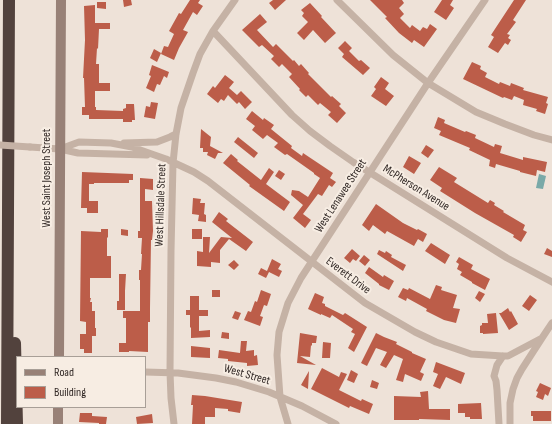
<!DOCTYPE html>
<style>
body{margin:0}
#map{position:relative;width:552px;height:424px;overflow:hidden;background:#eee2d8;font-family:"Sofia Sans Condensed",sans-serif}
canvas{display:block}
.legend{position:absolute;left:16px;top:356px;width:130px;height:52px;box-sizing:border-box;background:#f7ede3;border:1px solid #a89f97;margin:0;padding:5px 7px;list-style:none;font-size:12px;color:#322926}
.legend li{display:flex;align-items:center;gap:8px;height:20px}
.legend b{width:20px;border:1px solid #a89f97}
</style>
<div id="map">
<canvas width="552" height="424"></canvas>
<ul class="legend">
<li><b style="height:5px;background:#988177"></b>Road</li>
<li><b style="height:11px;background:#bc5d49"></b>Building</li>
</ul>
</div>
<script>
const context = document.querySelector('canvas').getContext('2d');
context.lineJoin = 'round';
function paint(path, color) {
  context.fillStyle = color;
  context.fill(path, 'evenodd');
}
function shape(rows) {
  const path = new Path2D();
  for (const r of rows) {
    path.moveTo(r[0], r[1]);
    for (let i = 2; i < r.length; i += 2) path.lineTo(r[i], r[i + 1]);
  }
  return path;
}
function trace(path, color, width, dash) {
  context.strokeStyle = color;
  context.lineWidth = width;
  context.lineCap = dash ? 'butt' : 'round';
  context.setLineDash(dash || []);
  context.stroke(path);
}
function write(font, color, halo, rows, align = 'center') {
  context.font = font + ' "Sofia Sans Condensed",sans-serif';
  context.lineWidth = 4;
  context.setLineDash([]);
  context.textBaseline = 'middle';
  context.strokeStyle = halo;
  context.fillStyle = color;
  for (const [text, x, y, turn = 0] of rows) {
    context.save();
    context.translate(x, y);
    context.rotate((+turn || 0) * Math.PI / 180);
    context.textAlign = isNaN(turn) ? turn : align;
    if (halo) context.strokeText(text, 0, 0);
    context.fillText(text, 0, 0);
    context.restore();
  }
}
const water = shape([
 [539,174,546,176,543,189,536,188]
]);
const building = shape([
 [123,0,131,0,132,5,124,7],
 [190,0,200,0,198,3,203,6,197,15,193,12,183,30,188,32,179,48,174,60,161,54,164,46,168,47,174,34,169,31,179,13,181,14],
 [273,0,286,0,275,10,269,3],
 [370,0,402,0,404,3,399,8,404,14,400,18,410,28,412,25,420,31,423,27,427,29,430,24,437,29,424,47,414,40,412,43,399,33,385,18,387,17],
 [442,0,453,0,450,5,454,8,446,20,434,12],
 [514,0,526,0,513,20,516,22,507,34,510,35,508,38,511,40,508,45,505,43,498,53,488,47,494,37,491,35],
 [97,2,106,2,106,9,97,8],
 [310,3,322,16,321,17,336,33,325,43,313,30,304,40,297,33,308,22,302,16,304,13,301,10],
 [95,5,95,23,110,23,110,29,99,29,98,49,97,48,96,64,99,64,99,83,110,83,110,91,95,91,95,107,96,107,96,110,123,111,123,109,126,108,126,104,134,104,135,120,132,120,132,122,123,122,123,119,89,119,89,115,82,115,82,107,85,107,84,78,83,78,85,40,84,6],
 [260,14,267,22,257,30,273,47,276,44,293,61,294,60,299,66,301,64,309,73,308,74,331,97,332,96,341,104,339,106,346,113,337,123,328,115,331,112,320,103,318,105,308,95,306,97,299,90,300,89,289,77,292,74,282,64,279,67,271,59,274,56,262,45,259,47,242,30],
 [345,41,352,48,349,51,359,61,361,60,370,68,363,75,342,57,344,54,338,48],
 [154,49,161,53,157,62,150,58],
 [472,62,481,66,480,69,487,73,485,77,499,84,500,82,510,86,511,83,524,88,523,90,548,97,546,103,548,104,545,114,536,111,537,109,523,105,524,100,514,96,512,100,504,97,503,98,463,79],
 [152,65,169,72,167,78,164,76,160,85,157,84,154,92,146,88,151,76,149,75],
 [225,75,234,82,229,88,237,95,241,91,252,102,245,109,239,102,237,104,228,95,224,101,221,99,218,103,207,94,213,86,215,88],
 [381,77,389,83,385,89,394,96,386,106,371,96,376,89,374,87],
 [151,102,158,103,155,119,144,117,146,106,150,107],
 [252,111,263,120,264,118,274,125,271,129,292,146,291,148,302,156,303,153,333,173,330,178,336,182,332,187,329,185,322,196,318,194,303,214,311,220,305,228,293,218,303,205,291,195,292,190,299,191,308,197,320,178,314,174,314,173,287,154,285,155,274,147,278,143,267,135,263,139,252,130,255,126,246,119],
 [438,117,445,120,444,123,465,132,466,131,476,135,475,138,494,147,495,144,502,146,500,153,523,160,523,157,547,162,545,172,537,170,536,176,520,172,520,171,496,164,495,168,489,166,490,160,469,150,470,148,439,135,441,131,434,128],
 [201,129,211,137,210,146,223,153,218,153,215,159,207,155,208,152,203,152,203,148,200,148],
 [238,137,258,153,254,158,234,142],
 [426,145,434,150,428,158,421,153],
 [231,154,238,160,237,161,261,180,269,168,274,172,266,184,290,202,284,211,249,186,250,185,223,163],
 [409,156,421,163,414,174,403,167],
 [439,167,457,178,454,182,488,203,490,200,495,203,494,205,504,211,503,212,525,225,523,230,527,232,521,242,513,237,514,235,475,213,440,191,442,188,430,180],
 [279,170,285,174,281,180,275,176],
 [82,172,133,174,133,180,129,180,129,183,94,183,94,184,89,184,89,201,98,201,98,213,87,213,87,208,81,208],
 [140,178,153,179,153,190,145,189,145,201,152,201,153,231,152,240,151,240,150,308,150,322,148,322,148,352,129,351,129,352,119,352,119,343,126,343,126,318,123,318,123,311,140,311,140,280,139,280,139,270,141,270,142,254,141,254,142,238,138,238,138,231,140,231],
 [193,198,201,199,200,203,205,203,204,214,206,215,206,222,198,221,199,215,192,214],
 [376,204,403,223,417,230,418,229,427,234,423,242,418,239,414,246,387,231,385,234,373,225,369,231,362,225],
 [219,212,228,219,226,221,253,242,246,251,229,239,220,250,220,263,211,262,211,267,197,266,197,251,203,252,203,237,210,237,209,253,221,237,232,238,212,222],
 [101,229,108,229,108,238,107,237,107,256,111,256,111,278,90,278,90,298,91,298,90,302,92,302,92,311,95,311,95,328,96,328,96,336,92,336,92,353,84,353,84,349,80,349,80,334,86,334,86,322,80,321,81,231,101,232],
 [121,229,128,230,128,236,121,235],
 [192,229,202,229,202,239,192,239],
 [431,243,450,255,445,264,425,251],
 [547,248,552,251,552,257,544,254],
 [352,249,360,256,356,261,353,259,350,263,344,258],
 [379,250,385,253,386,251,392,255,391,257,406,265,403,271,377,254],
 [364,255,370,260,365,266,359,261],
 [459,257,473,265,471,269,490,279,485,290,472,283,472,282,460,275,462,272,457,269,459,264,456,262],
 [272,259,281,264,278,269,282,271,279,277,269,272,266,278,258,274,261,268,267,271],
 [234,260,239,265,234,270,228,265],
 [369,267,383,277,384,275,394,281,389,290,379,285,379,284,365,273],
 [119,274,126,274,125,291,125,310,117,310,117,301,119,301],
 [436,285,442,287,441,290,457,295,453,308,460,309,456,323,444,320,426,311,427,309,407,298,406,301,398,297,403,288,408,290,409,288,430,299],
 [212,290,220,290,220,297,212,297],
 [261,290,271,294,267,306,264,305,260,316,263,317,260,326,244,320,248,311,251,312,255,301,257,302],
 [479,291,485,294,480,302,475,298],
 [315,293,324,297,322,303,325,304,325,306,343,315,345,313,367,327,354,352,348,348,355,334,351,332,353,329,332,315,330,318,321,314,321,315,308,309],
 [530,295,537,300,529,311,522,306],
 [190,296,199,296,199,310,208,310,208,316,199,316,199,331,210,330,210,337,191,338,191,328,190,327,190,315,186,315,186,310,190,310],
 [508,308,510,312,511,311,518,324,509,330,499,313,501,313],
 [235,311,241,313,238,320,232,318],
 [496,313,498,333,483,334,483,333,480,333,480,326,482,325,482,323,488,323,487,314],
 [222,332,229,333,229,339,221,338],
 [300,333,317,336,316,343,312,343,312,346,311,345,310,357,300,356,316,365,297,363],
 [376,333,384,337,397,342,396,344,412,352,412,353,426,359,420,372,424,374,421,381,405,374,403,382,396,380,403,359,394,355,386,368,380,365,387,352,376,348,367,366,361,363],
 [241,341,247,341,246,351,254,350,254,356,257,355,258,365,247,366,247,363,228,361,228,359,218,358,219,350,240,353],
 [323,342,331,343,330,358,322,358],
 [191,346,210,348,210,358,191,357],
 [436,362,465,373,461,384,446,377,440,389,433,386,438,374,433,372],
 [322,368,339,377,341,372,347,374,339,390,361,401,362,399,373,404,369,414,350,406,349,408,311,389],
 [351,370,358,374,354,383,347,380],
 [309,371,308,389,301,385],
 [372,380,379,383,377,389,370,387],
 [540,383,551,388,548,396,545,394,543,400,536,397,538,392,536,391],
 [428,391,429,409,450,409,450,420,419,419,419,420,394,420,394,396,421,397,420,392],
 [192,395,205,396,242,402,240,413,228,411,228,409,215,408,215,417,205,417,205,424,192,424,193,405,191,405],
 [481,403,482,419,470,419,470,417,465,417,465,413,458,413,458,404],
 [531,411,551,411,551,421,533,421,533,416,531,416],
 [80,413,92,413,92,416,107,417,106,424,99,424,99,423,79,422],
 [152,414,153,423,137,424,136,417]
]);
const minor = shape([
 [337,0,393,55,428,83,476,112,505,124,534,135,552,140],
 [213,31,292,115,310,131,330,146,353,162,507,258,552,282],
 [124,143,157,142,170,137,176,134],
 [30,147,60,149,78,153,147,155],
 [60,149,79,142,111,143,132,147,146,152,166,159,194,172,208,181,365,303,415,332,436,342,471,354,503,356,508,356,542,338],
 [145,372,178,373,216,378,236,382,269,392,302,406,336,424],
 [174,424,171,398,170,372,171,251,173,163,176,134,181,108,193,73,200,54,213,31,235,0],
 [288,424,280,397,277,355,279,332,288,303,301,278,428,83,485,0],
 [499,424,497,390,496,381,494,376,497,365,503,356],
 [510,424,510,403,513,389,517,378,522,369,542,338,552,323]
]);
const secondary = shape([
 [59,357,61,0],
 [58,424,58,407]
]);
const motorway = shape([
 [15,343,17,424],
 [7,424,9,0]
]);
const minorBridge = shape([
 [0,145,30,147]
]);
const streetNames = [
 ["West Saint Joseph Street",47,178,-90],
 ["McPherson Avenue",416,188,32],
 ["West Lenawee Street",341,196,-57],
 ["West Hillsdale Street",161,205,-88],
 ["Everett Drive",348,276,37],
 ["West Street",247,375,16]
];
paint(water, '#79a9a8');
paint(building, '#bc5d49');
trace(minor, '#c5b2a5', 7);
trace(secondary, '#988177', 10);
trace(motorway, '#52423d', 12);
trace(minorBridge, '#c5b2a5', 7);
write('12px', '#322926', '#f7ede3', streetNames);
</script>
